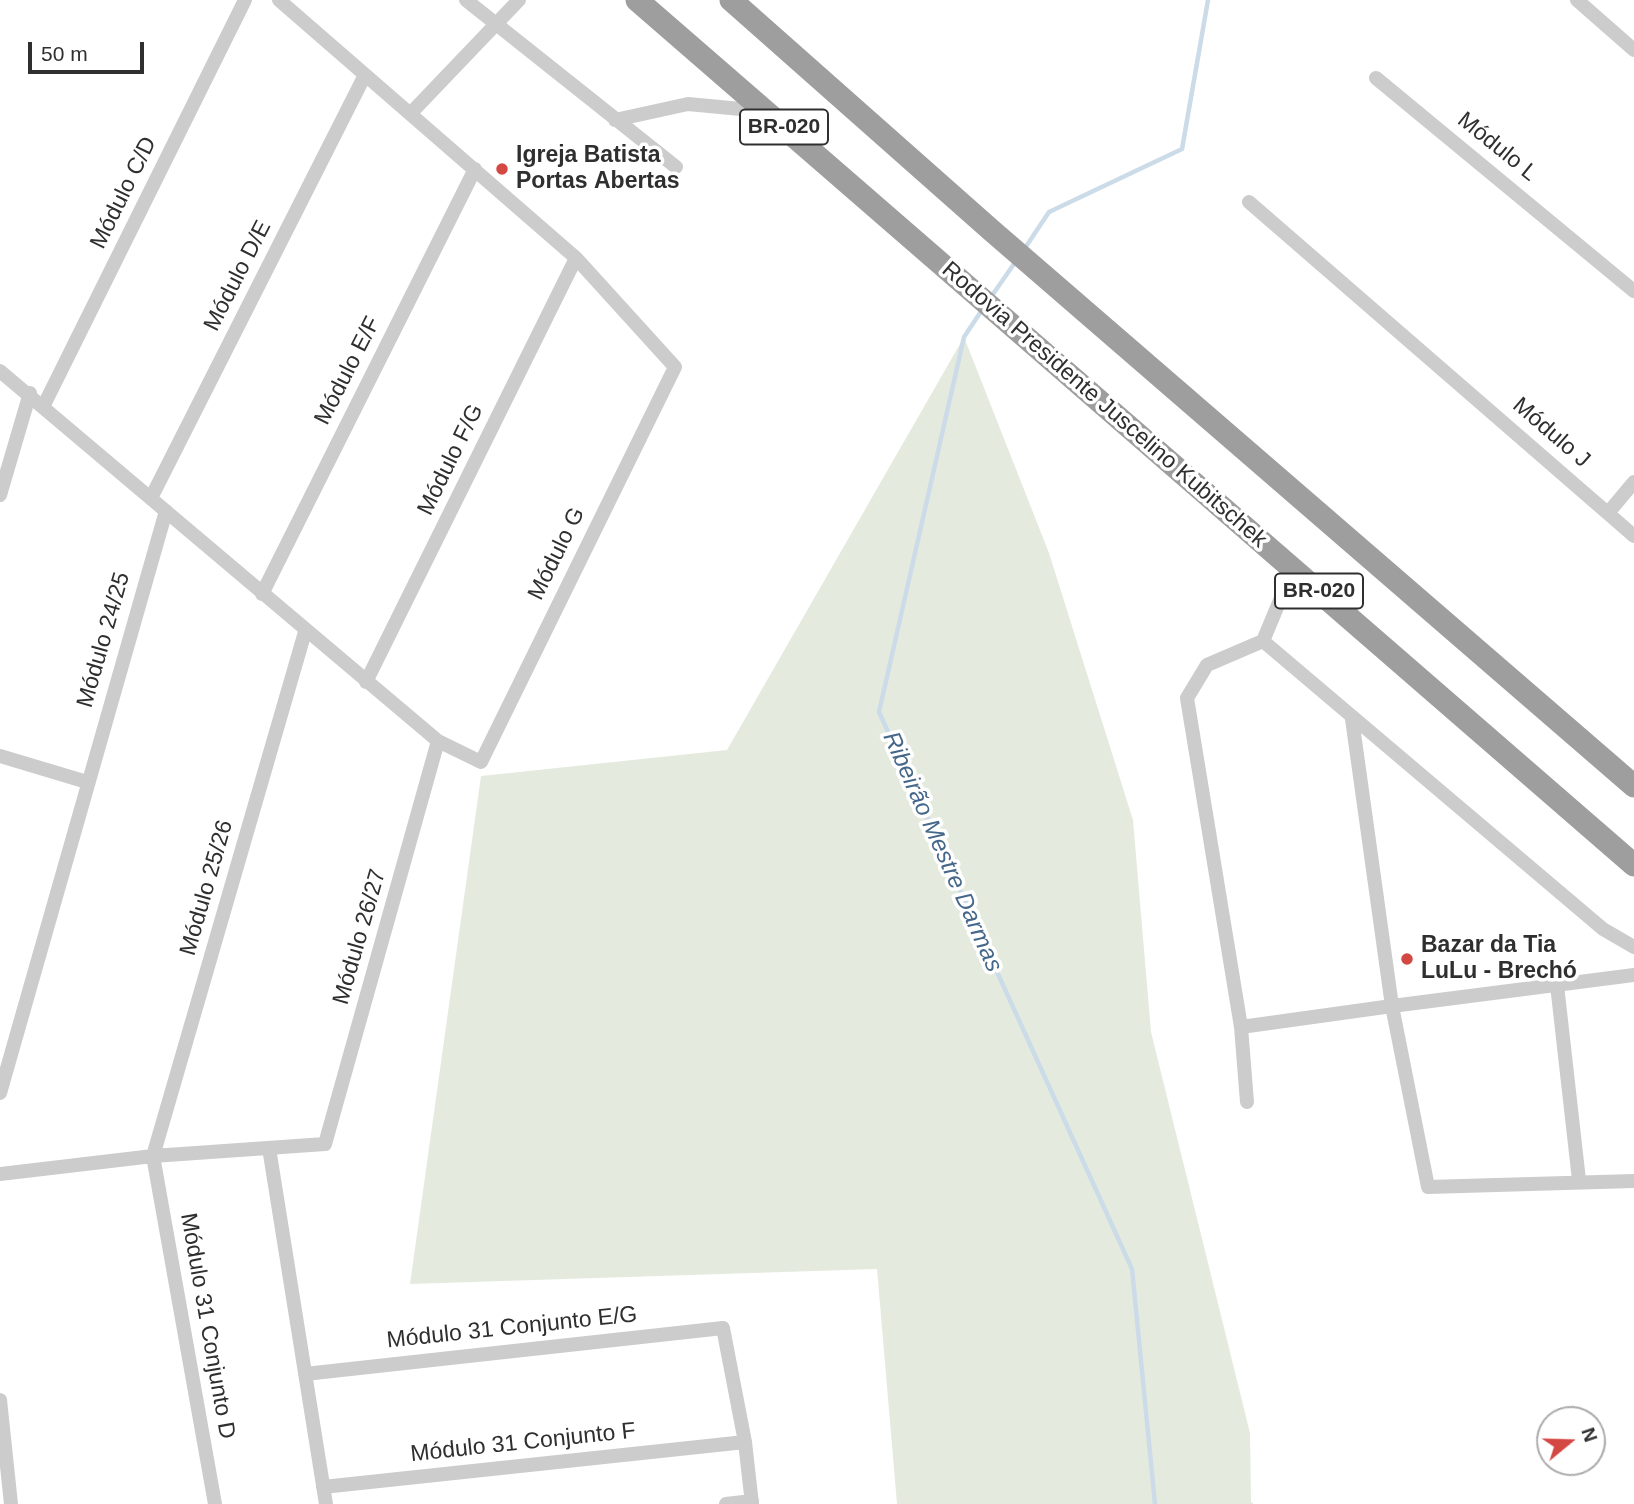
<!DOCTYPE html>
<meta charset="utf-8">
<style>
body{margin:0}
#map{position:relative;width:1634px;height:1504px;overflow:hidden;background:#fff;font-family:Arial,sans-serif}
canvas{display:block}
.north{position:absolute;left:1536px;top:1406px;width:70px;height:70px;box-sizing:border-box;background:#fff;border:2px solid #acacac;border-radius:50%;rotate:71deg;font-size:19px;font-weight:700;line-height:28px;text-align:center;color:#2f2f2f}
.north::after{content:'';display:block;margin:auto;width:24px;height:32px;background:#d44843;clip-path:polygon(50% 0,100% 100%,50% 72%,0 100%)}
.scale{position:absolute;left:28px;top:42px;width:116px;height:32px;box-sizing:border-box;border:4px solid #2f2f2f;border-top:0;padding-left:9px;font-size:21px;line-height:24px;white-space:nowrap;color:#2f2f2f;-webkit-text-stroke:5px #fff;paint-order:stroke}
</style>
<div id="map">
<canvas width="1634" height="1504"></canvas>
<div class="north">N</div>
<div class="scale">50 m</div>
</div>
<script>
const context = document.querySelector('canvas').getContext('2d');
context.lineJoin = 'round';
function paint(path, color) {
  context.fillStyle = color;
  context.fill(path, 'evenodd');
}
function shape(rows) {
  const path = new Path2D();
  for (const r of rows) {
    path.moveTo(r[0], r[1]);
    for (let i = 2; i < r.length; i += 2) path.lineTo(r[i], r[i + 1]);
  }
  return path;
}
function trace(path, color, width, dash) {
  context.strokeStyle = color;
  context.lineWidth = width;
  context.lineCap = dash ? 'butt' : 'round';
  context.setLineDash(dash || []);
  context.stroke(path);
}
function write(font, color, halo, rows, align = 'center') {
  context.font = font + ' Arial,sans-serif';
  context.lineWidth = 7;
  context.setLineDash([]);
  context.textBaseline = 'middle';
  context.strokeStyle = halo;
  context.fillStyle = color;
  for (const [text, x, y, turn = 0] of rows) {
    context.save();
    context.translate(x, y);
    context.rotate((+turn || 0) * Math.PI / 180);
    context.textAlign = isNaN(turn) ? turn : align;
    if (halo) context.strokeText(text, 0, 0);
    context.fillText(text, 0, 0);
    context.restore();
  }
}
const green = shape([
 [964,337,1049,553,1133,820,1151,1032,1250,1433,1251,1502,1254,1504,897,1504,877,1269,410,1284,481,776,727,750]
]);
const stream = shape([
 [1025,248,1049,212,1182,149,1208,0],
 [991,297,1016,261],
 [982,310,964,337,879,712,1132,1269,1155,1504]
]);
const minor = shape([
 [466,0,676,167],
 [1577,0,1634,50],
 [1376,78,1634,291],
 [411,113,519,0],
 [615,120,688,104,762,111],
 [1249,202,1634,536],
 [0,371,438,741,481,762,675,367,576,258,279,0],
 [44,405,245,0],
 [0,495,30,393],
 [151,498,365,75],
 [1608,513,1634,482],
 [262,594,475,169],
 [1263,641,1293,569],
 [366,682,576,258],
 [1352,719,1392,1006,1634,975],
 [0,756,87,782],
 [1634,947,1603,929,1263,641,1207,665,1187,698,1241,1027,1392,1006,1428,1187,1634,1181],
 [1557,985,1579,1180],
 [1241,1027,1247,1102],
 [0,1093,166,511],
 [269,1148,326,1504],
 [0,1174,153,1156,325,1144,438,741],
 [305,1374,723,1328,745,1442,752,1504],
 [0,1400,11,1504],
 [323,1487,745,1442],
 [215,1504,153,1156,305,632],
 [726,1504,752,1501]
]);
const trunk = shape([
 [637,0,1634,865],
 [731,0,991,230,1634,786]
]);
const markers = [
 [502,169,7,"#d44843"],
 [1407,959,7,"#d44843"]
];
const shields = [
 [784,127,88],
 [1319,591,88]
];
const shieldNames = [
 ["BR-020",784,127],
 ["BR-020",1319,591]
];
const streetNames = [
 ["Módulo L",1497,147,39],
 ["Módulo C/D",124,193,-64],
 ["Módulo D/E",238,276,-63],
 ["Módulo E/F",348,371,-63],
 ["Rodovia Presidente Juscelino Kubitschek",1104,405,41],
 ["Módulo J",1551,433,41],
 ["Módulo F/G",451,460,-64],
 ["Módulo G",557,554,-64],
 ["Módulo 24/25",104,640,-74],
 ["Módulo 25/26",207,888,-74],
 ["Módulo 26/27",360,937,-74],
 ["Módulo 31 Conjunto D",207,1326,80],
 ["Módulo 31 Conjunto E/G",512,1328,-6],
 ["Módulo 31 Conjunto F",523,1443,-6]
];
const poiNames = [
 ["Igreja Batista",516,156],
 ["Portas Abertas",516,182],
 ["Bazar da Tia",1421,946],
 ["LuLu - Brechó",1421,972]
];
const waterNames = [
 ["Ribeirão Mestre Darmas",942,852,66]
];
paint(green, '#e4ebde');
trace(stream, '#ccdbe8', 4.5);
trace(minor, '#ccc', 14);
trace(trunk, '#9e9e9e', 23);
for (const [x, y, r, color] of markers) {
  const dot = new Path2D();
  dot.arc(x, y, r, 0, 2 * Math.PI);
  context.fillStyle = color;
  context.fill(dot);
  trace(dot, '#fff', 2.5);
}
for (const [x, y, w] of shields) {
  const box = new Path2D();
  box.roundRect(x - w / 2, y - 17.5, w, 35, 5);
  context.fillStyle = '#fff';
  context.fill(box);
  trace(box, '#2f2f2f', 2);
}
write('bold 21px', '#2f2f2f', null, shieldNames);
write('23px', '#2f2f2f', '#fff', streetNames);
write('bold 23px', '#2f2f2f', '#fff', poiNames, 'left');
write('italic 24px', '#456789', '#fff', waterNames);
</script>
